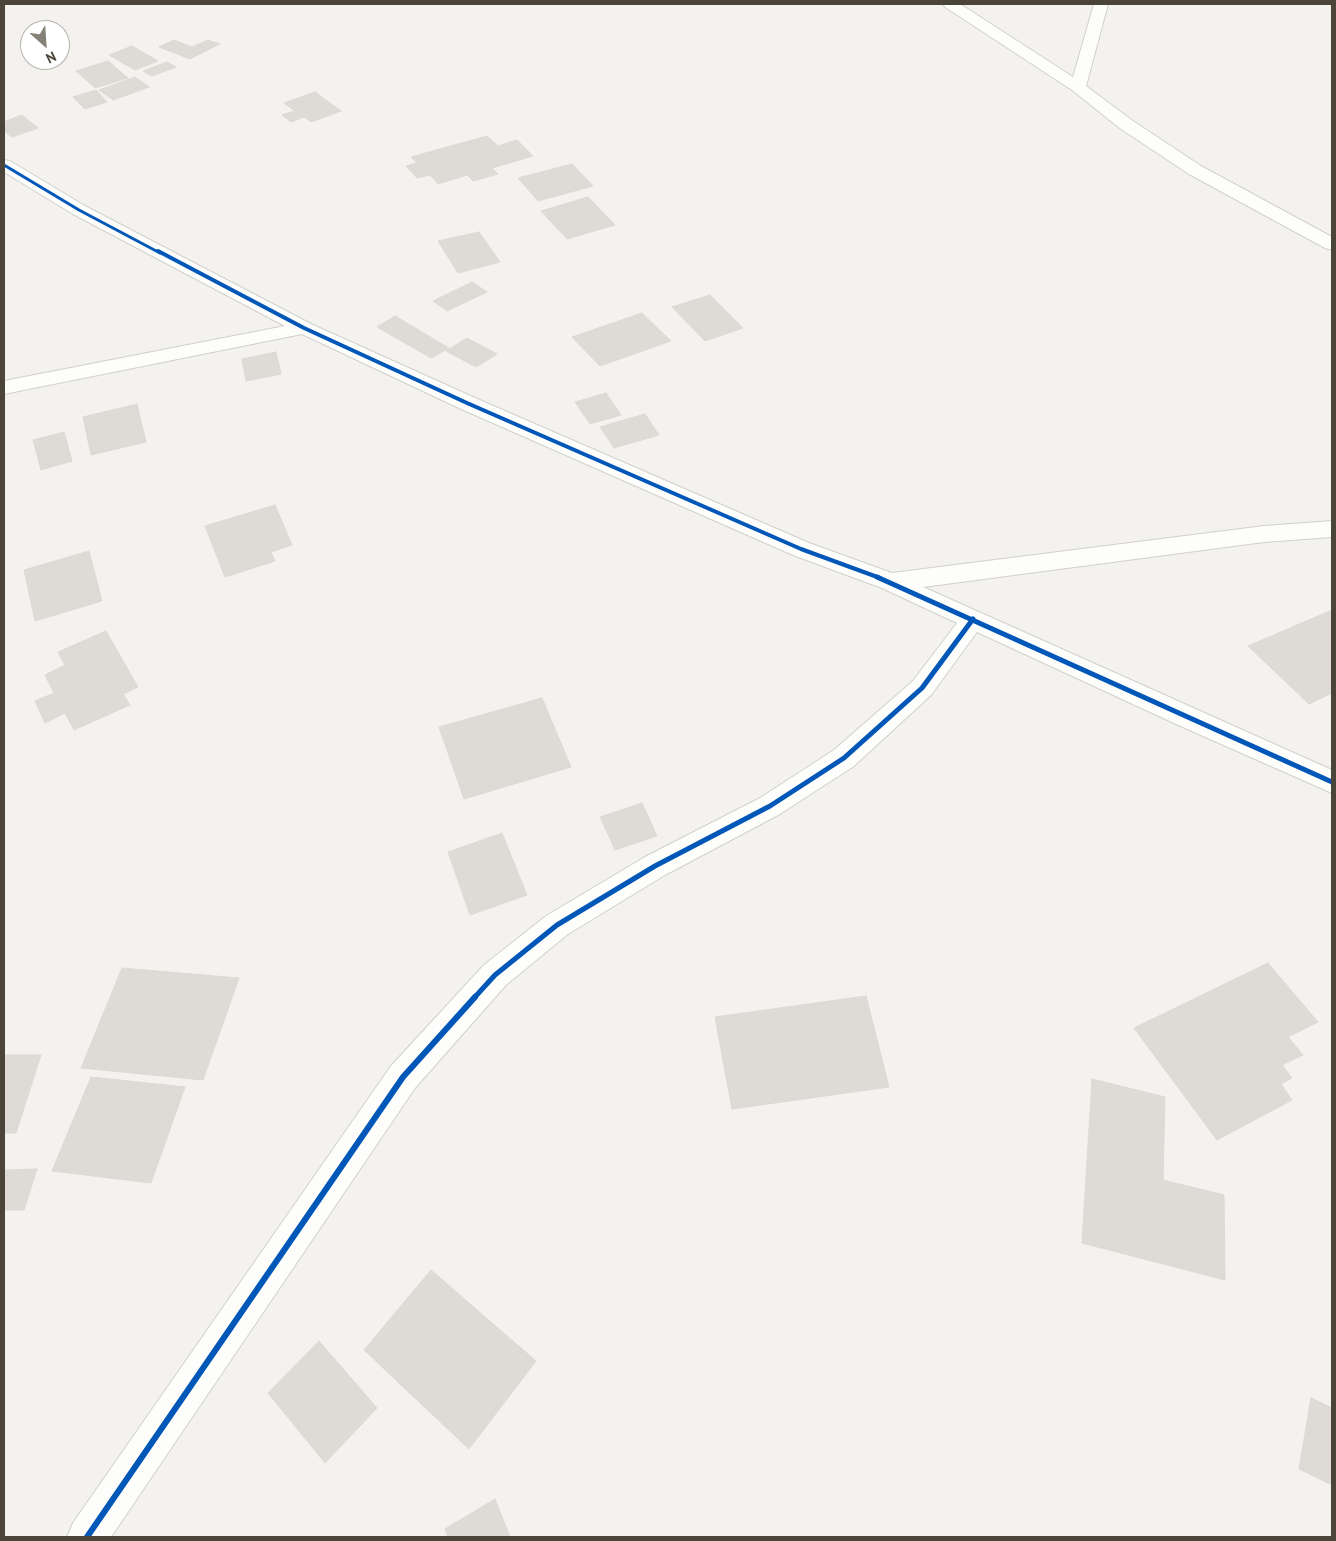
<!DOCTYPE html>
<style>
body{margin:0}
#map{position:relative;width:1336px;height:1541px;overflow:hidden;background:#f4f2ee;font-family:"PT Sans",sans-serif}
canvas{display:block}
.frame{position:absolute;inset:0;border:5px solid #4b4439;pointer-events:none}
.north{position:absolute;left:20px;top:20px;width:50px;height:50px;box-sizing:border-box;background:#fff;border:1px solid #b7b4b0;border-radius:50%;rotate:154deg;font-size:14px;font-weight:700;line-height:20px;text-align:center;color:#4b4439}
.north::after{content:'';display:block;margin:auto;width:18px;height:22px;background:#868178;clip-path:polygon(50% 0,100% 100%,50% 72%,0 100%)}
</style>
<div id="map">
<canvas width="1336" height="1541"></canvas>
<div class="frame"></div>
<div class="north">N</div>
</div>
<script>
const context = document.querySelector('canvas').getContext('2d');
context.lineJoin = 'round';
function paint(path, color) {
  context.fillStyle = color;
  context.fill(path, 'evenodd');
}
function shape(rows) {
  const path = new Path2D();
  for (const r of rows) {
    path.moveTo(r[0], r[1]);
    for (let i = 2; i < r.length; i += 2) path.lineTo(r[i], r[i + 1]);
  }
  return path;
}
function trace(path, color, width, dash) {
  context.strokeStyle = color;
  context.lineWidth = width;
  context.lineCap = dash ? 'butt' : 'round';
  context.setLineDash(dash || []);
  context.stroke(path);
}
const building = shape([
 [174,40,192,47,208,40,220,44,190,59,159,47,174,40],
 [132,46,158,61,135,70,109,55,132,46],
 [108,61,128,78,95,88,76,71,108,61],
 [167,62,176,67,152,76,143,71,167,62],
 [135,77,149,87,113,100,99,90,135,77],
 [96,90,107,102,85,109,73,97,96,90],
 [315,92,341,111,311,122,304,117,291,122,282,115,295,111,284,103,315,92],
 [22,115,38,128,12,137,4,131,4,122,22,115],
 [487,136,498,146,517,140,533,156,492,168,498,174,473,181,467,175,438,184,430,175,417,178,406,166,417,163,411,157,487,136],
 [572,164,593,186,538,201,518,178,572,164],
 [588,197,615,225,567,239,541,211,588,197],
 [479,232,500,262,458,273,438,241,479,232],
 [472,282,487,292,447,311,433,301,472,282],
 [710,295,743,328,705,341,672,307,710,295],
 [642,313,671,341,600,366,572,337,642,313],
 [395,316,449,348,431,358,377,327,395,316],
 [467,338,497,354,476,367,446,351,467,338],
 [276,352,281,374,246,381,242,359,276,352],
 [606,393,621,415,590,424,575,402,606,393],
 [137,404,146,442,91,455,83,417,137,404],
 [645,414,659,435,614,448,600,427,645,414],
 [64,432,72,461,41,470,33,440,64,432],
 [275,505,292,545,271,552,275,561,225,577,205,526,275,505],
 [89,551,102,601,35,621,24,570,89,551],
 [1332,610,1332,693,1309,704,1248,646,1332,610],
 [106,631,138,687,123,694,130,705,74,730,65,713,45,723,35,701,54,693,45,675,65,665,58,652,106,631],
 [542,698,571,767,464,799,439,727,542,698],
 [642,803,657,836,615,850,600,817,642,803],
 [502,833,527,895,470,915,448,852,502,833],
 [1268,963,1318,1022,1288,1037,1303,1055,1282,1065,1292,1078,1281,1084,1292,1100,1217,1140,1134,1028,1268,963],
 [122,968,239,978,203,1080,81,1068,122,968],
 [866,996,889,1087,732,1109,715,1017,866,996],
 [4,1055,41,1055,16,1133,4,1133,4,1055],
 [91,1077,185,1087,151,1183,52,1171,91,1077],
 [1092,1079,1165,1097,1163,1180,1224,1195,1225,1280,1082,1243,1092,1079],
 [37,1169,24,1210,4,1210,4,1170,37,1169],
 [431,1270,536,1361,469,1449,364,1350,431,1270],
 [319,1341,377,1408,325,1463,268,1393,319,1341],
 [1311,1398,1332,1408,1332,1485,1299,1469,1311,1398],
 [495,1499,510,1537,448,1537,445,1529,495,1499]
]);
const street = shape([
 [943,4,960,4,1073,77,1094,4,1108,4,1086,86,1133,121,1201,166,1332,237,1332,250,1325,248,1189,174,1121,129,1072,90,945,7,943,4],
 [4,160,10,161,85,206,311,324,475,398,809,543,892,573,1264,526,1332,521,1332,537,1264,542,923,587,1332,770,1332,793,1176,724,977,632,931,695,854,766,780,814,665,875,568,934,506,985,415,1088,111,1537,67,1537,73,1523,391,1066,484,965,546,916,645,857,760,798,834,750,913,681,957,623,882,588,793,555,459,408,302,334,4,394,4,381,285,326,73,214,4,172,4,160]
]);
const cyclewayFar3 = shape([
 [4,165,79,210,160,253]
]);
const cyclewayFar2 = shape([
 [158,251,304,328,467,403,801,549,880,578]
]);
const cyclewayFar1 = shape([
 [877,577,1332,782],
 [474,998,495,975,557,925,655,866,770,806,844,758,922,688,973,619]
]);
const cycleway = shape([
 [87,1537,403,1077,475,997]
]);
paint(building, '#dedbd6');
trace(building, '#dcd9d4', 1);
trace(street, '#d2d0cb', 2);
paint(street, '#fdfdfc');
trace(cyclewayFar3, '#0057b8', 3);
trace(cyclewayFar2, '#0057b8', 4);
trace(cyclewayFar1, '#0057b8', 5);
trace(cycleway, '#0057b8', 6);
</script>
